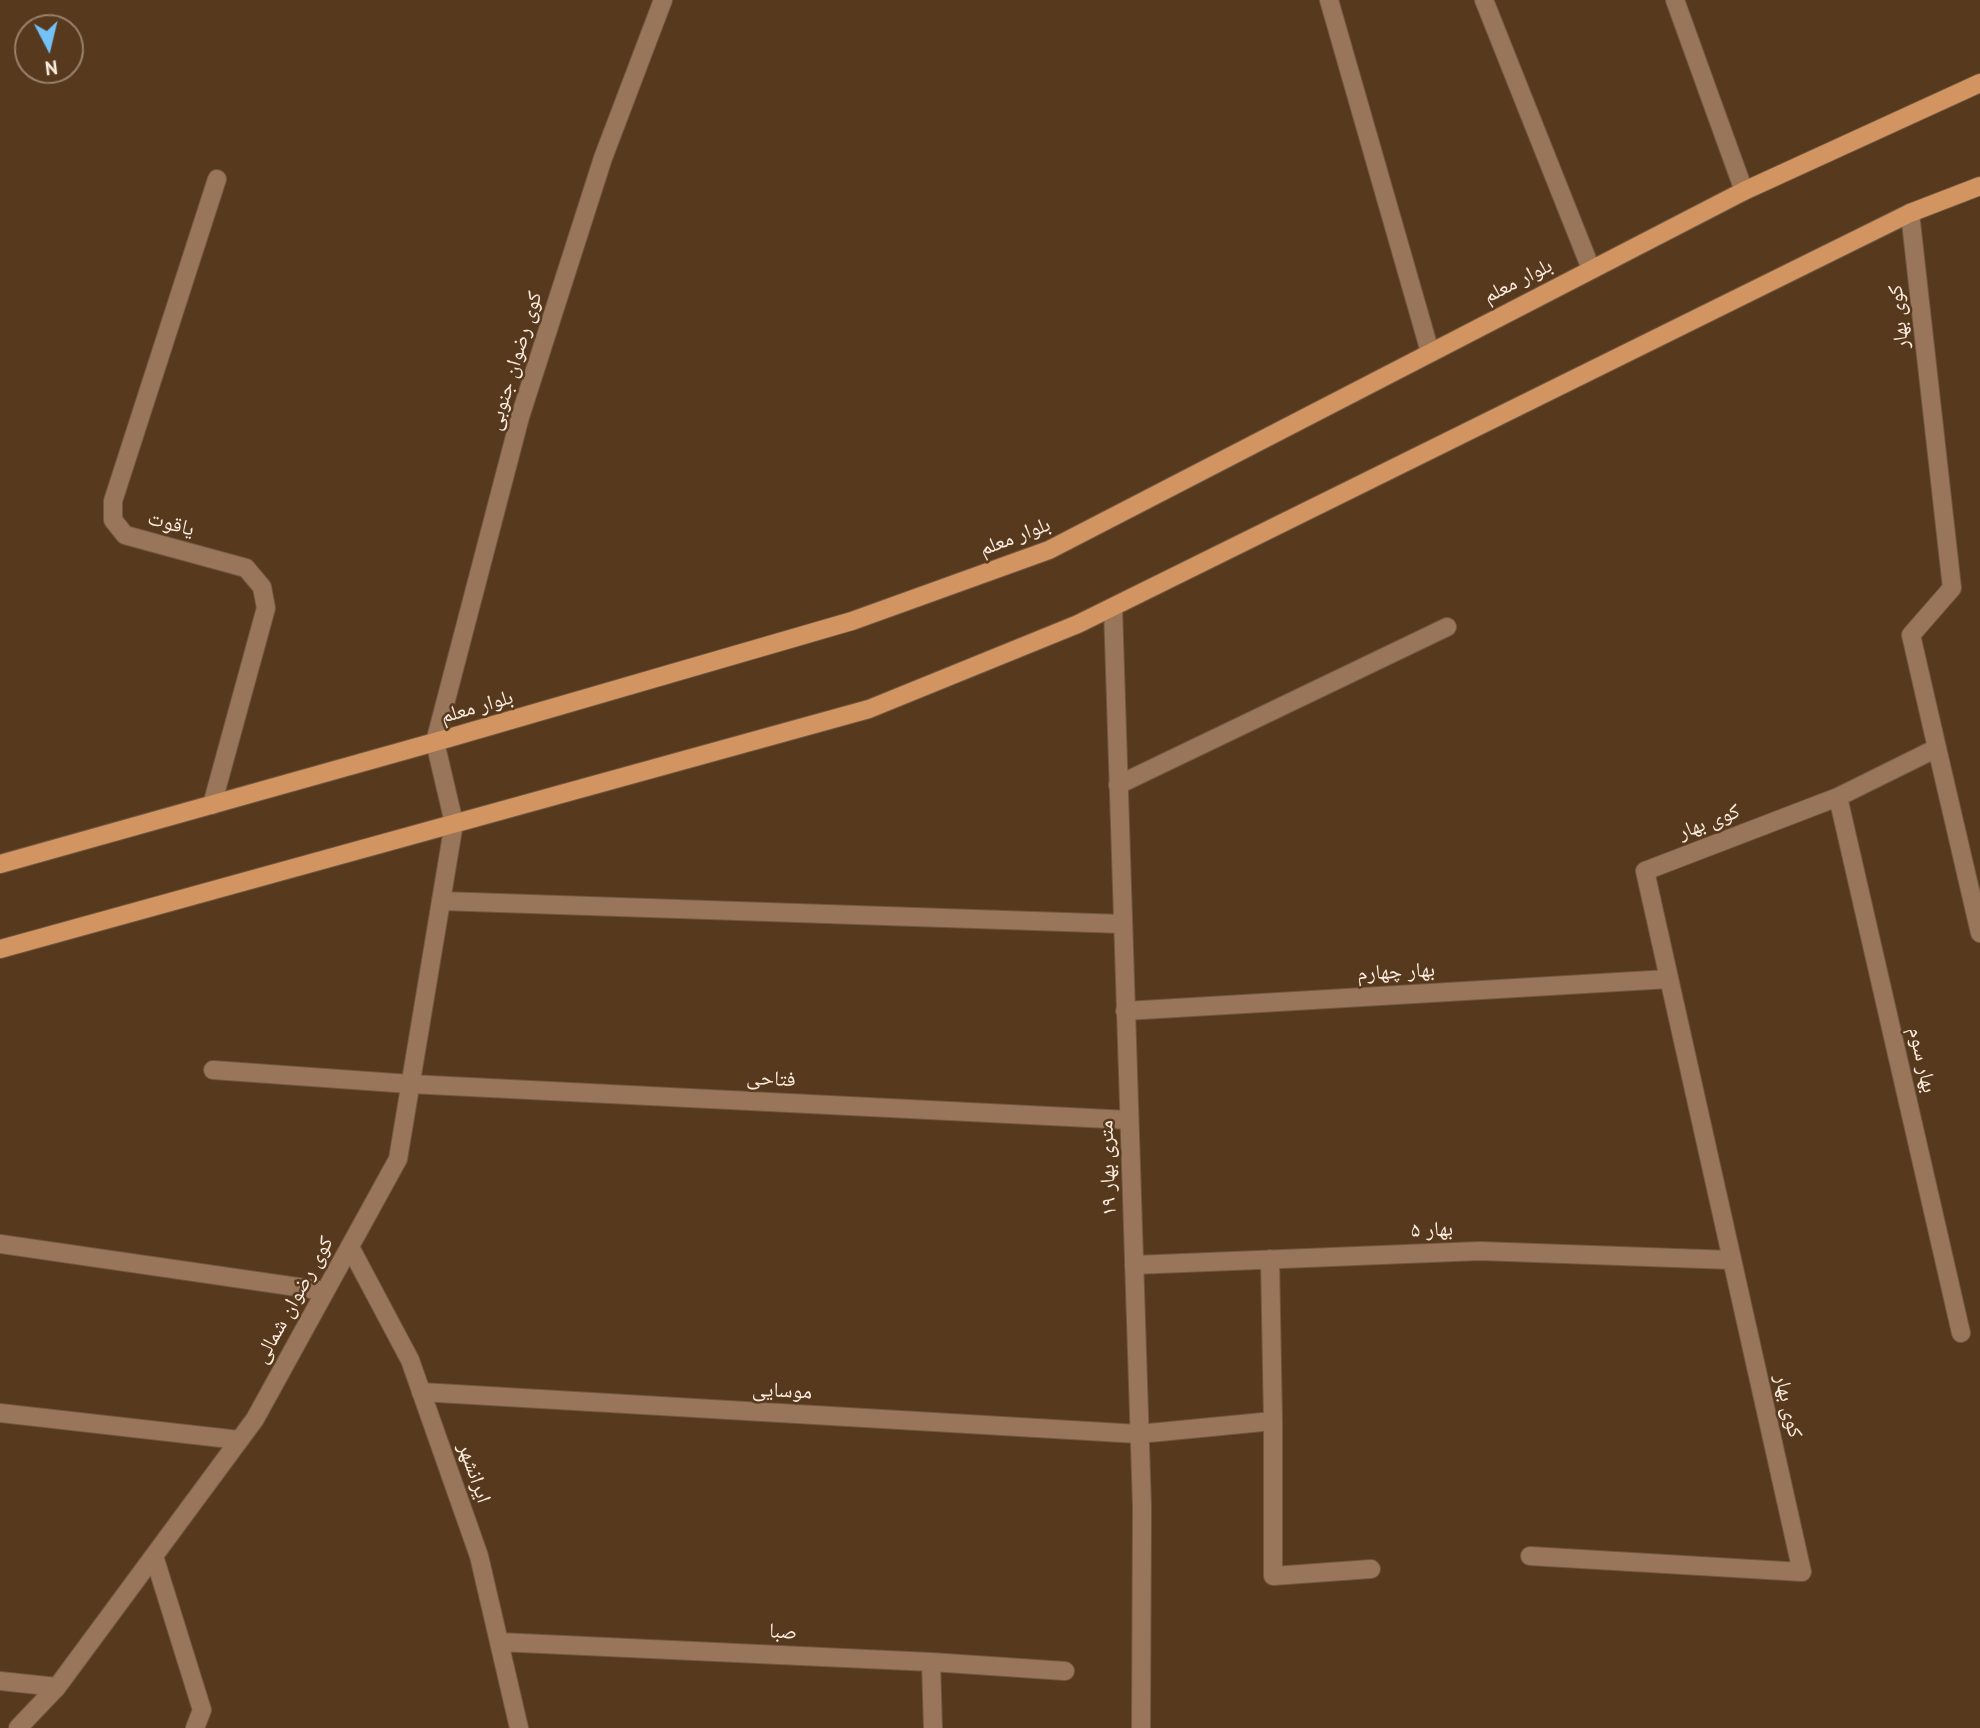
<!DOCTYPE html>
<meta charset="utf-8">
<style>
body{margin:0}
#map{position:relative;width:1980px;height:1728px;overflow:hidden;background:#57391e;font-family:"PT Sans",sans-serif}
canvas{display:block}
.north{position:absolute;left:14px;top:14px;width:70px;height:70px;box-sizing:border-box;background:#57391e;border:2px solid #99816c;border-radius:50%;rotate:173deg;font-size:19px;font-weight:700;line-height:28px;text-align:center;color:#fcece0}
.north::after{content:'';display:block;margin:auto;width:24px;height:32px;background:#73c1f6;clip-path:polygon(50% 0,100% 100%,50% 72%,0 100%)}
</style>
<div id="map">
<canvas width="1980" height="1728"></canvas>
<div class="north">N</div>
</div>
<script>
const context = document.querySelector('canvas').getContext('2d');
context.lineJoin = 'round';
function shape(rows) {
  const path = new Path2D();
  for (const r of rows) {
    path.moveTo(r[0], r[1]);
    for (let i = 2; i < r.length; i += 2) path.lineTo(r[i], r[i + 1]);
  }
  return path;
}
function trace(path, color, width, dash) {
  context.strokeStyle = color;
  context.lineWidth = width;
  context.lineCap = dash ? 'butt' : 'round';
  context.setLineDash(dash || []);
  context.stroke(path);
}
function write(font, color, halo, rows, align = 'center') {
  context.font = font + ' "PT Sans","Noto Naskh Arabic",sans-serif';
  context.lineWidth = 5;
  context.setLineDash([]);
  context.textBaseline = 'middle';
  context.strokeStyle = halo;
  context.fillStyle = color;
  for (const [text, x, y, turn = 0] of rows) {
    context.save();
    context.translate(x, y);
    context.rotate((+turn || 0) * Math.PI / 180);
    context.textAlign = isNaN(turn) ? turn : align;
    if (halo) context.strokeText(text, 0, 0);
    context.fillText(text, 0, 0);
    context.restore();
  }
}
const service = shape([
 [421,1392,1139,1434],
 [0,1413,239,1440]
]);
const minor = shape([
 [1329,0,1430,352],
 [1484,0,1591,269],
 [1675,0,1744,191],
 [1937,748,1980,933],
 [1118,785,1447,627],
 [1838,797,1961,1333],
 [212,805,266,608,262,587,246,568,125,535,113,520,113,501,217,179],
 [441,901,1123,924],
 [1125,1011,1669,979],
 [213,1070,410,1084,1129,1120],
 [0,1244,325,1291],
 [350,1247,410,1360,479,1556,519,1728],
 [1270,1259,1273,1421],
 [1134,1265,1480,1251,1732,1260],
 [1139,1434,1273,1421,1273,1576,1371,1569],
 [154,1556,202,1710,195,1728],
 [1530,1556,1802,1572,1645,871,1838,797,1937,748,1911,635,1952,588,1910,213],
 [499,1642,931,1662,1065,1671],
 [931,1662,933,1728],
 [0,1681,57,1687]
]);
const tertiary = shape([
 [1113,608,1142,1507,1141,1728],
 [18,1728,57,1687,255,1419,398,1159,454,823,435,742,520,417,603,158,663,0]
]);
const primary = shape([
 [0,864,435,742,852,621,1049,550,1744,191,1980,83],
 [0,949,869,709,1078,624,1910,213,1980,186]
]);
const streetNames = [
 ["بلوار معلم",1518,281,-27],
 ["کوی بهار",1899,317,-96],
 ["کوی رضوان جنوبی",515,361,-73],
 ["یاقوت",171,524,15],
 ["بلوار معلم",1015,537,-21],
 ["بلوار معلم",477,707,-16],
 ["کوی بهار",1709,822,-21],
 ["بهار چهارم",1396,972,-3],
 ["بهار سوم",1922,1060,77],
 ["فتاحی",771,1079,3],
 ["۱۹ متری بهار",1108,1168,-92],
 ["بهار ۵",1432,1230,-2],
 ["کوی رضوان شمالی",294,1300,-61],
 ["موسایی",782,1391,3],
 ["کوی بهار",1788,1406,77],
 ["ایرانشهر",474,1473,71],
 ["صبا",783,1632,3]
];
trace(service, '#725841', 20);
trace(minor, '#725841', 20);
trace(tertiary, '#725841', 20);
trace(primary, '#725841', 20);
trace(service, '#99765a', 18);
trace(minor, '#99765a', 18);
trace(tertiary, '#99765a', 18);
trace(primary, '#d29460', 18);
write('21px', '#fcece0', '#57391e', streetNames);
</script>
